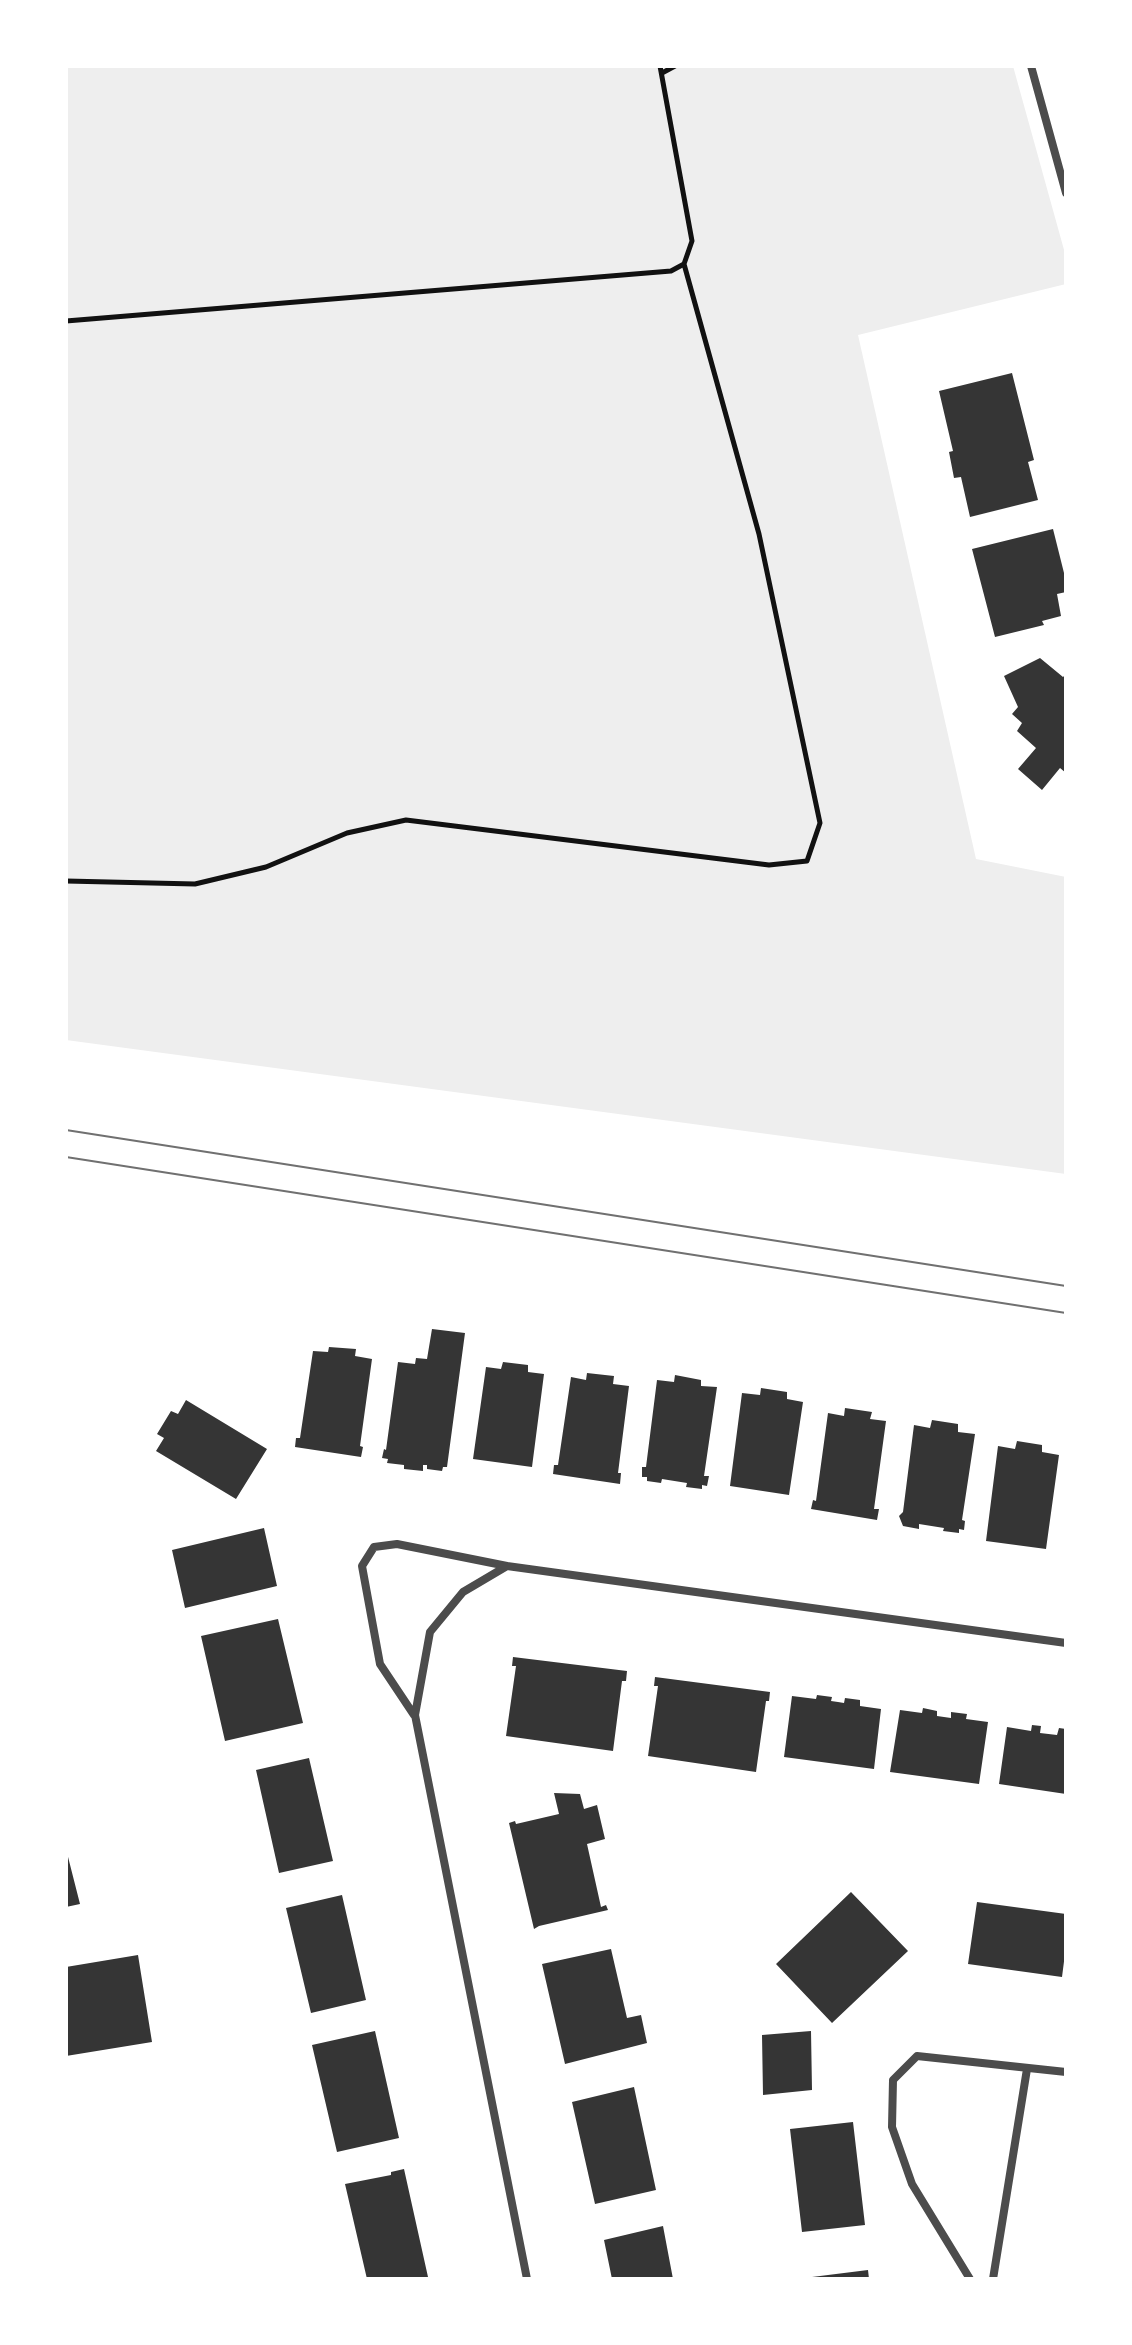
<!DOCTYPE html>
<style>
body{margin:0}
#map{position:relative;width:1132px;height:2345px;overflow:hidden;background:#fff;font-family:"DejaVu Sans",sans-serif}
canvas{display:block}
.frame{position:absolute;inset:0;border:68px solid #fff;pointer-events:none}
</style>
<div id="map">
<canvas width="1132" height="2345"></canvas>
<div class="frame"></div>
</div>
<script>
const context = document.querySelector('canvas').getContext('2d');
context.lineJoin = 'round';
function paint(path, color) {
  context.fillStyle = color;
  context.fill(path, 'evenodd');
}
function shape(rows) {
  const path = new Path2D();
  for (const r of rows) {
    path.moveTo(r[0], r[1]);
    for (let i = 2; i < r.length; i += 2) path.lineTo(r[i], r[i + 1]);
  }
  return path;
}
function trace(path, color, width, dash) {
  context.strokeStyle = color;
  context.lineWidth = width;
  context.lineCap = dash ? 'butt' : 'round';
  context.setLineDash(dash || []);
  context.stroke(path);
}
const green = shape([
 [66,66,1013,66,1066,257,1066,284,858,335,976,859,1066,877,1066,1174,66,1040]
]);
const building = shape([
 [1012,373,1034,460,1028,462,1038,500,970,517,961,477,954,478,949,452,953,451,939,391],
 [1053,529,1066,581,1066,592,1057,594,1061,616,1042,621,1044,625,995,637,972,549],
 [1040,658,1063,677,1066,674,1066,773,1060,768,1042,790,1018,769,1036,748,1017,731,1022,723,1012,714,1018,707,1004,676],
 [432,1329,465,1333,447,1467,443,1467,442,1471,427,1469,427,1465,423,1465,423,1471,404,1469,404,1465,387,1463,388,1459,382,1458,384,1449,386,1450,398,1362,415,1364,416,1358,427,1359],
 [329,1347,356,1349,355,1356,372,1359,360,1446,363,1447,361,1457,295,1447,296,1438,300,1438,313,1351,328,1352],
 [503,1362,528,1365,528,1372,544,1374,532,1467,473,1459,486,1367,501,1369],
 [587,1373,614,1376,613,1384,629,1386,618,1473,621,1473,620,1484,553,1474,554,1465,558,1465,571,1377,586,1380],
 [675,1375,701,1380,701,1386,717,1387,704,1476,709,1476,707,1486,702,1485,702,1489,686,1487,687,1483,662,1479,661,1483,647,1481,647,1477,642,1477,642,1467,646,1467,657,1380,674,1382],
 [761,1388,787,1392,787,1399,803,1402,789,1495,730,1486,742,1393,760,1395],
 [186,1400,267,1449,236,1499,156,1451,164,1438,157,1434,171,1411,178,1414],
 [845,1408,872,1412,870,1419,886,1421,874,1509,879,1509,877,1520,811,1509,813,1500,816,1501,828,1413,844,1416],
 [932,1420,958,1424,958,1432,975,1434,962,1520,965,1521,964,1530,959,1529,959,1533,943,1531,944,1528,919,1524,919,1529,903,1526,899,1516,903,1512,914,1425,930,1428],
 [1017,1441,1042,1445,1042,1452,1059,1455,1046,1549,986,1541,998,1446,1015,1449],
 [264,1528,277,1586,185,1608,172,1550],
 [278,1619,303,1723,225,1741,201,1636],
 [513,1657,627,1671,626,1681,622,1681,613,1751,506,1736,516,1666,512,1666],
 [655,1677,770,1692,769,1701,766,1701,756,1772,648,1756,658,1686,654,1686],
 [817,1695,832,1697,831,1701,838,1702,844,1703,845,1698,860,1700,860,1706,881,1709,874,1769,784,1757,792,1696,816,1699],
 [923,1708,937,1711,937,1716,951,1718,951,1712,967,1714,966,1719,988,1722,979,1784,890,1772,900,1710,922,1713],
 [1032,1725,1041,1726,1040,1733,1057,1735,1059,1728,1066,1729,1066,1794,999,1784,1007,1727,1031,1731],
 [309,1758,333,1861,279,1873,256,1770],
 [554,1793,580,1794,584,1809,597,1805,605,1839,587,1844,601,1907,606,1905,608,1910,539,1926,534,1929,509,1823,515,1821,516,1824,559,1814],
 [66,1849,80,1904,66,1907],
 [851,1892,908,1951,832,2023,776,1964],
 [342,1895,366,2000,311,2013,286,1908],
 [977,1902,1066,1914,1066,1946,1062,1977,968,1964],
 [611,1949,627,2018,641,2015,647,2043,565,2064,542,1964],
 [138,1955,152,2042,66,2056,66,1967],
 [375,2031,399,2138,337,2152,312,2045],
 [811,2031,812,2090,763,2095,762,2035],
 [634,2087,656,2190,595,2204,572,2102],
 [853,2122,865,2225,802,2232,790,2129],
 [404,2169,428,2277,420,2279,367,2279,345,2184,391,2175,391,2172],
 [663,2226,673,2279,612,2279,604,2240],
 [868,2270,869,2279,812,2279,812,2277]
]);
const path = shape([
 [662,73,675,66],
 [66,321,671,271,684,264,692,241,660,66],
 [66,881,195,884,266,867,347,833,406,820,769,865,807,861,820,823,759,534,684,264]
]);
const minor = shape([
 [1031,66,1066,193],
 [414,1715,380,1664,362,1566,374,1547,397,1544,507,1566],
 [527,2279,415,1715,430,1632,463,1592,507,1566,1066,1643],
 [970,2279,912,2184,892,2127,893,2080,917,2056,1066,2072],
 [993,2279,1027,2069]
]);
const tram = shape([
 [66,1130,1066,1286],
 [66,1157,1066,1313]
]);
paint(green, '#eee');
paint(building, '#353535');
trace(path, '#111', 5);
trace(minor, '#4c4c4c', 8);
trace(tram, '#707070', 2);
</script>
